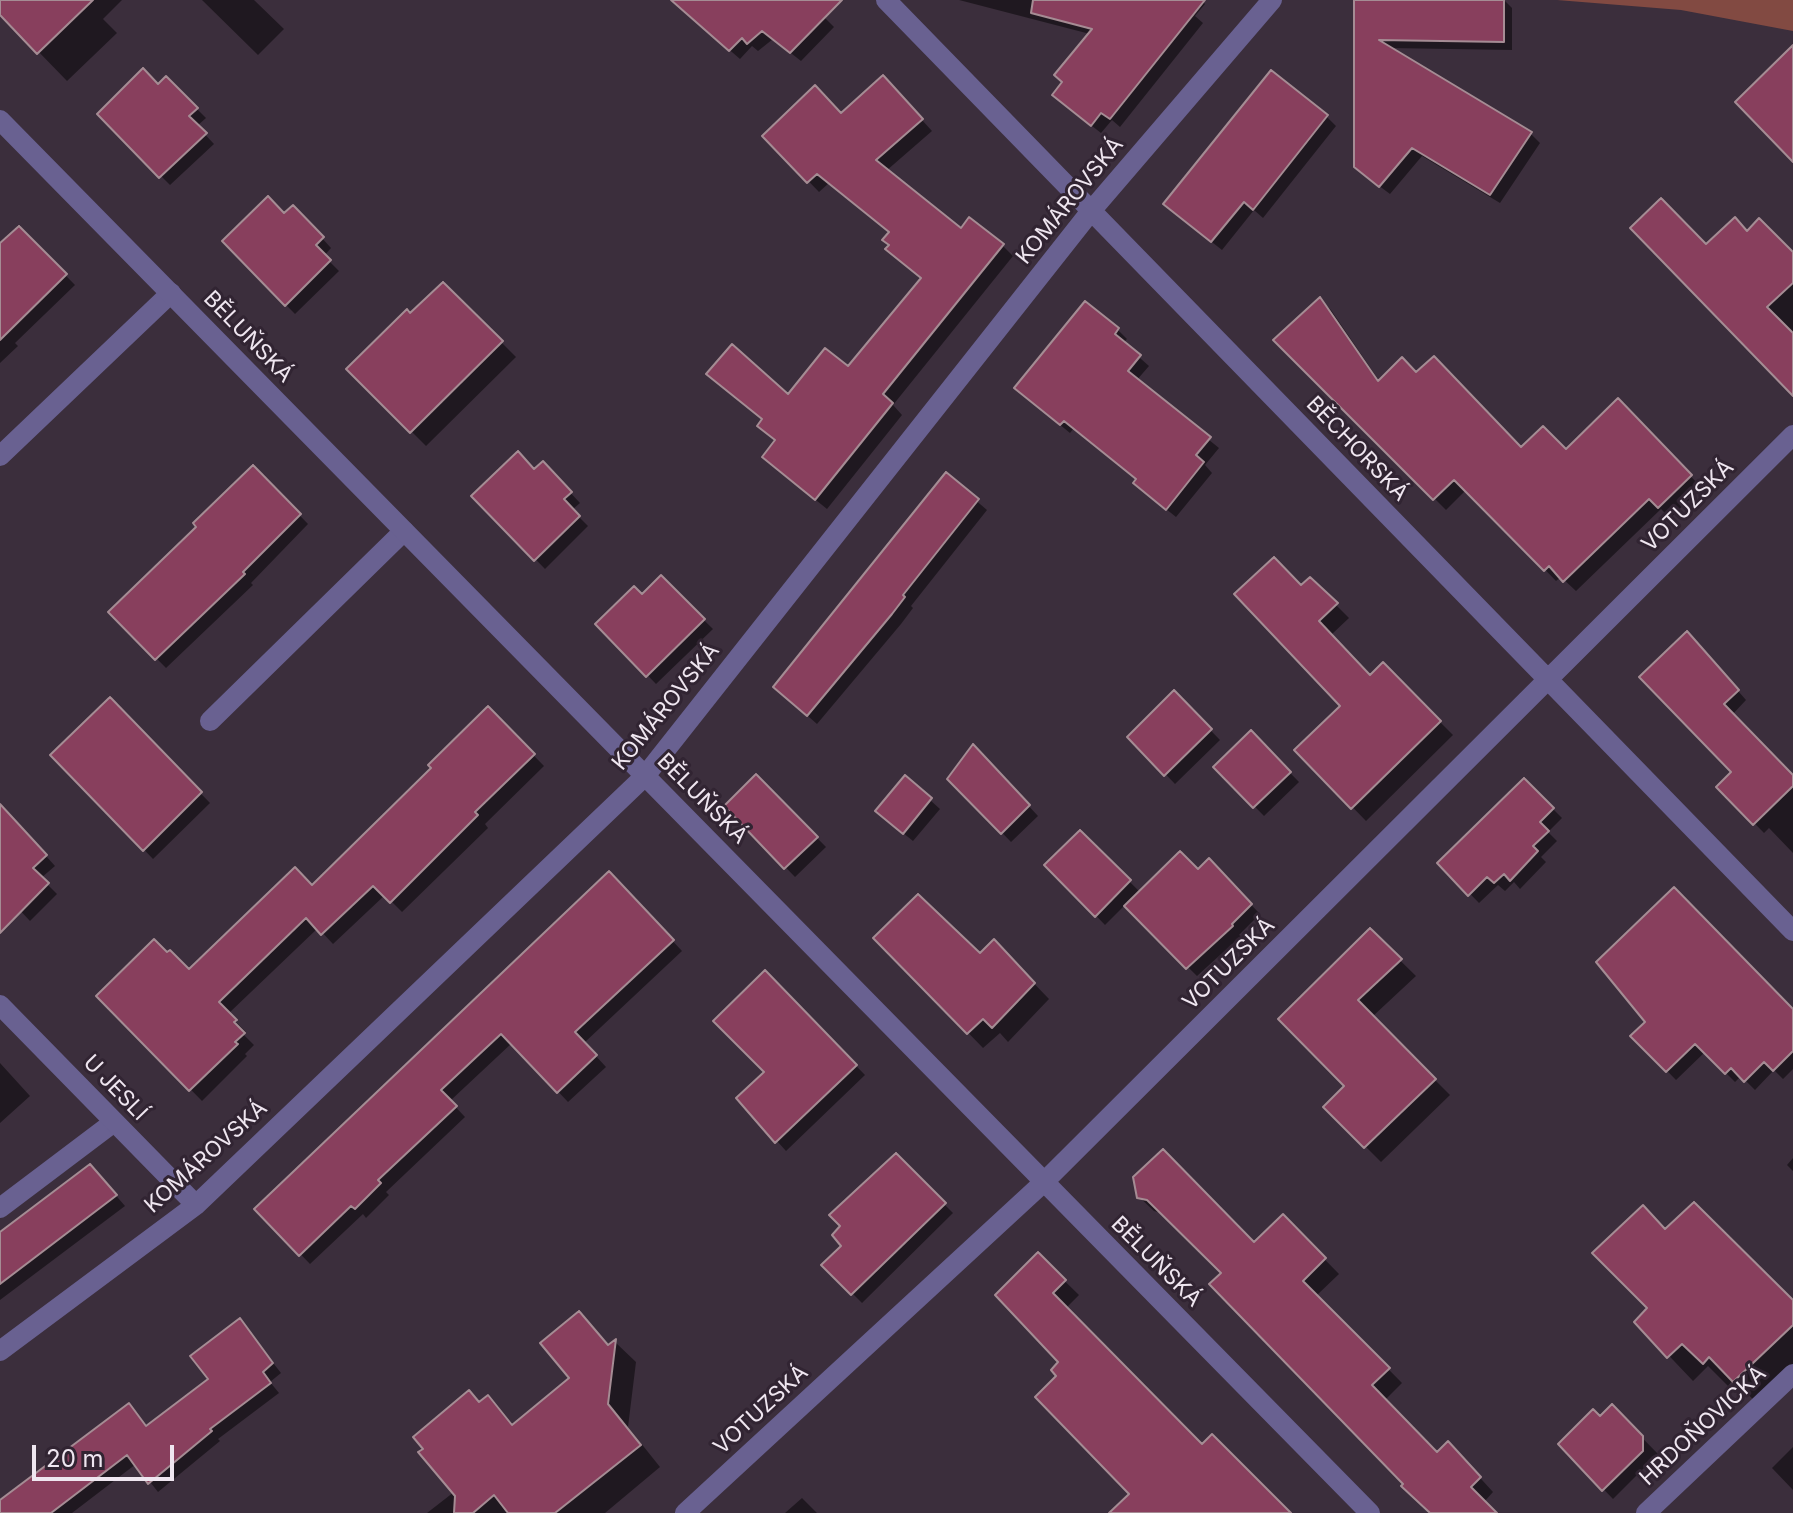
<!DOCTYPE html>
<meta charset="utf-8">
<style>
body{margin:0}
#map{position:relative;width:1793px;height:1513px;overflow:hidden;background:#3b2e3c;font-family:Inter,sans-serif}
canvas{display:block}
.scale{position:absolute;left:32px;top:1445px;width:142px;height:36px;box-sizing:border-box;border:4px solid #efe6f0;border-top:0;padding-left:10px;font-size:24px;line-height:28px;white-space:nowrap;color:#efe6f0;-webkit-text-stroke:6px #312432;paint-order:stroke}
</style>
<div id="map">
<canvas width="1793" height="1513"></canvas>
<div class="scale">20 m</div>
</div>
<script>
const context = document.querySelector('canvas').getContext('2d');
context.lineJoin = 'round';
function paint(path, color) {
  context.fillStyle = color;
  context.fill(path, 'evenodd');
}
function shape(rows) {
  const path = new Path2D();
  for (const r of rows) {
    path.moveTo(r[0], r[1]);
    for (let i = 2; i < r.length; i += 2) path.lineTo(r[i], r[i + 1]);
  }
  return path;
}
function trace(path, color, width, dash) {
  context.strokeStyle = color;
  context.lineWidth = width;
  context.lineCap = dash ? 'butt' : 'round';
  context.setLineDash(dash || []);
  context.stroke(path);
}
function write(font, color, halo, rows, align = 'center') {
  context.font = font + ' Inter,sans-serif';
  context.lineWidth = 6;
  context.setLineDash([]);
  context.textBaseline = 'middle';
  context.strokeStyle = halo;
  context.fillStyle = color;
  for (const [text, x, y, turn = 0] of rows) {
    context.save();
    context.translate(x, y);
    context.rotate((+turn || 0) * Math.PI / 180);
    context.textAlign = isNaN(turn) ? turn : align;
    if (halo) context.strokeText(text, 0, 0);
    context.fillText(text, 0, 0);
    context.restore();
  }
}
const green = shape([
 [1557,0,1793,0,1793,31,1681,10]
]);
const shadow = shape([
 [0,0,122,0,103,19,117,33,67,81,0,12],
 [202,0,254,0,284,29,258,55],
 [672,0,807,0,834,27,801,61,773,39,758,51,752,46,740,59],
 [959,0,1201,0,1205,4,1195,16,1203,23,1120,127,1112,120,1101,133,1064,104,1064,83,1090,34],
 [1369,0,1504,0,1512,8,1512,50,1389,48,1531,134,1540,143,1500,203,1422,156,1390,194,1366,176],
 [166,78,206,118,197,126,214,144,170,185,99,114,158,86],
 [893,88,932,131,886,171,961,231,1003,246,1013,256,893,405,902,415,827,509,775,467,776,441,788,396,848,369,923,279,887,249,890,246,890,233,829,183,819,192,765,136,842,116],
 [1327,117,1336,126,1263,218,1254,210,1222,250,1175,213],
 [284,215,302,216,331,248,324,256,339,271,295,314,224,242],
 [19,228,75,285,15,343,18,346,0,363,0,246],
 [1748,233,1793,255,1793,392,1707,247],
 [443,284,516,357,426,446,349,369],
 [1320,299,1331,310,1380,382,1416,375,1521,450,1566,451,1618,401,1702,488,1670,518,1661,509,1576,591,1561,577,1556,581,1467,489,1446,510,1276,340],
 [1118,330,1127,339,1123,343,1149,366,1136,381,1219,448,1205,465,1212,473,1176,517,1145,492,1138,480,1074,428,1070,433,1026,397],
 [253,467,308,524,251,583,253,585,166,668,111,612,199,527],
 [535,471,552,473,580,503,572,510,588,526,545,569,474,496],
 [946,475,987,510,911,606,913,608,901,624,817,724,785,696],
 [661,578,713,629,656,684,598,624,642,597],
 [1310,579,1349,618,1331,635,1370,678,1383,665,1453,735,1366,821,1297,750,1342,706,1301,588],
 [1696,643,1746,700,1732,715,1793,777,1793,853,1769,828,1764,833,1719,787,1734,772],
 [1174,693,1220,740,1175,784,1130,737],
 [110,700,210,803,153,859,53,755],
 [488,709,544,766,485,824,488,828,402,912,385,895,333,944,318,928,228,1014,246,1032,243,1034,254,1045,245,1054,247,1056,202,1101,99,996,189,972,312,887,434,768],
 [1251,733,1299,782,1264,816,1216,767],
 [974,747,1038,816,1011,842,950,779],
 [756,776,826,847,795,877,726,806],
 [1524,780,1562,818,1548,832,1557,841,1541,857,1546,862,1520,889,1514,882,1505,891,1498,885,1479,903,1440,863],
 [930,800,940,809,913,841,887,820],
 [1080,833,1140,892,1198,872,1209,861,1260,914,1239,935,1241,936,1197,976,1125,905,1105,925,1047,865],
 [28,836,55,866,41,878,57,894,30,921,0,889,0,844],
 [609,873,682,951,584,1043,606,1067,568,1102,512,1043,450,1101,465,1117,386,1192,389,1195,366,1218,363,1214,310,1264,257,1209],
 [1370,931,1416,976,1372,1017,1450,1095,1381,1162,1326,1107,1347,1087,1280,1019],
 [876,938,980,955,994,942,1049,999,1008,1042,1000,1033,983,1048],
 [765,973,865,1075,786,1151,738,1098,766,1072],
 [1793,1012,1793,1069,1783,1079,1774,1070,1755,1090,1741,1076,1735,1082,1705,1052,1676,1080,1633,1036,1648,1022],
 [0,1063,30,1096,0,1123],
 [895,1155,953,1213,862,1303,824,1265,844,1246],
 [1793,1158,1793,1171,1787,1165],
 [99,1176,125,1206,0,1300,0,1234],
 [1135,1178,1254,1244,1283,1217,1339,1274,1316,1296,1402,1383,1385,1400,1437,1454,1462,1458,1493,1492,1484,1502,1495,1513,1432,1513,1224,1273,1164,1214,1154,1211,1139,1197],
 [1666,1231,1793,1303,1793,1371,1758,1404,1733,1380,1728,1386,1708,1366,1693,1381,1637,1322,1650,1308],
 [1038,1255,1079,1295,1066,1308,1202,1446,1288,1513,1112,1513,1132,1494,1059,1376,1061,1362],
 [579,1313,610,1346,615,1342,636,1362,628,1427,660,1467,605,1513,427,1513,454,1492,480,1404,487,1398,514,1426,572,1378],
 [240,1321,281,1373,270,1382,279,1393,218,1439,220,1441,158,1492,136,1464,72,1513,0,1513,0,1501,128,1405,147,1427,211,1379],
 [1612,1407,1658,1454,1613,1499,1560,1444,1600,1419],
 [1793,1447,1793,1490,1772,1468],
 [802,1498,817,1513,785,1513]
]);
const building = shape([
 [0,0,93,0,37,54,0,15,0,0],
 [671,0,842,0,790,53,762,31,747,44,742,38,729,51,671,0],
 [1033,0,1205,0,1110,119,1101,113,1091,126,1052,95,1062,82,1054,75,1092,29,1031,13,1033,0],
 [1354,0,1504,0,1504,42,1379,40,1532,132,1490,195,1412,148,1379,187,1354,167,1354,0],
 [1793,45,1793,162,1735,102,1793,45],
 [143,68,158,84,166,76,198,108,189,116,207,133,159,178,97,114,143,68],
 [1271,70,1328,115,1253,210,1244,202,1211,242,1163,204,1271,70],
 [883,75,923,119,876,160,961,228,969,217,1004,244,883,394,893,403,815,500,762,457,775,440,757,426,762,419,706,374,732,344,788,394,825,348,848,366,921,278,885,249,889,245,882,240,889,232,817,174,807,183,762,136,815,85,841,113,883,75],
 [268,196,284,213,293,205,324,237,316,245,331,260,285,306,222,241,268,196],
 [1661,198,1706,244,1735,217,1747,231,1759,218,1793,252,1793,283,1767,307,1793,333,1793,396,1630,228,1661,198],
 [19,226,67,274,0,340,0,243,19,226],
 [443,282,503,341,410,433,346,369,407,309,410,313,443,282],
 [1320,297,1378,381,1402,357,1416,372,1434,356,1521,447,1543,426,1566,449,1618,398,1692,475,1658,508,1649,499,1563,582,1549,566,1544,571,1454,480,1433,500,1273,340,1320,297],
 [1085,301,1119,328,1115,334,1141,355,1128,371,1211,437,1196,455,1204,462,1166,510,1133,483,1136,479,1064,421,1060,425,1014,388,1085,301],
 [518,451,534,469,543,461,572,492,564,499,580,516,534,561,471,496,518,451],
 [253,465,301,514,243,572,245,574,155,660,108,612,196,527,193,523,253,465],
 [946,472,979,499,903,595,905,597,892,614,807,716,773,687,946,472],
 [1274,557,1301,585,1310,577,1338,603,1319,621,1370,675,1383,662,1441,721,1351,809,1294,750,1340,706,1234,594,1274,557],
 [661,575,705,619,646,677,595,624,634,586,642,594,661,575],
 [1687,631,1739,690,1724,704,1793,775,1793,786,1753,825,1716,787,1731,772,1639,677,1687,631],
 [1174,690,1212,729,1164,776,1127,737,1174,690],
 [110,697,202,792,143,851,50,755,110,697],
 [488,706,535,754,475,812,478,815,390,903,373,886,321,935,306,918,219,1002,237,1020,234,1022,245,1033,235,1042,238,1044,189,1091,96,996,154,939,167,952,170,950,189,969,295,867,312,885,431,768,428,765,488,706],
 [1251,730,1291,772,1253,808,1213,767,1251,730],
 [973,744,1030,805,1001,834,947,779,973,744],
 [756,774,818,837,784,869,724,806,756,774],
 [905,775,932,798,903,834,875,811,905,775],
 [1524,778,1554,808,1540,822,1549,831,1533,846,1538,851,1510,881,1504,874,1494,883,1487,877,1468,896,1437,863,1524,778],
 [0,804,47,855,33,868,49,883,0,933,0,804],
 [1080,830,1131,880,1095,917,1044,865,1080,830],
 [1180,851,1198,869,1209,858,1252,904,1232,924,1233,926,1186,969,1124,906,1180,851],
 [609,871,674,940,575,1032,597,1055,557,1093,501,1034,441,1090,457,1106,378,1180,381,1183,355,1209,351,1206,299,1256,254,1209,609,871],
 [1674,887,1793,1009,1793,1051,1773,1071,1764,1062,1744,1082,1731,1068,1725,1074,1695,1044,1666,1072,1630,1036,1645,1022,1596,962,1674,887],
 [918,894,980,953,994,939,1035,983,992,1028,983,1019,967,1034,873,938,918,894],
 [1370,928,1402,959,1358,1000,1436,1079,1364,1148,1323,1107,1344,1086,1278,1019,1370,928],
 [765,970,857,1065,775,1143,736,1098,764,1072,713,1021,765,970],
 [1163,1149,1254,1242,1283,1214,1326,1258,1303,1281,1390,1368,1372,1385,1437,1452,1448,1441,1481,1477,1471,1487,1497,1513,1430,1513,1401,1486,1403,1484,1209,1284,1221,1273,1147,1200,1137,1198,1133,1177,1163,1149],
 [896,1153,946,1203,851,1295,821,1265,841,1246,832,1235,840,1226,829,1215,896,1153],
 [90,1164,117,1195,0,1284,0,1232,90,1164],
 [1694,1202,1793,1300,1793,1325,1733,1382,1709,1357,1703,1364,1682,1344,1667,1358,1634,1322,1647,1308,1592,1253,1643,1205,1665,1229,1694,1202],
 [1038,1252,1066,1280,1053,1293,1202,1444,1212,1434,1291,1513,1109,1513,1129,1494,1035,1397,1056,1376,1051,1370,1058,1362,995,1295,1038,1252],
 [579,1311,608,1345,616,1339,608,1404,641,1445,555,1513,508,1513,494,1495,473,1513,454,1513,455,1496,418,1452,423,1449,413,1437,469,1390,479,1402,488,1395,512,1425,569,1378,540,1343,579,1311],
 [240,1318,273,1363,263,1372,271,1383,210,1429,212,1431,148,1484,127,1455,51,1513,0,1513,0,1500,129,1403,146,1426,208,1379,190,1356,240,1318],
 [1612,1404,1643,1436,1643,1451,1602,1491,1558,1444,1593,1409,1600,1416,1612,1404]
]);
const lane = shape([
 [0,456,171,293],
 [210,721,404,531],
 [0,1208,114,1122]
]);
const street = shape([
 [886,0,1793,931],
 [0,120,1370,1513],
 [0,1005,196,1205],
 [0,1351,196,1205,645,776,1091,211,1272,0],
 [685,1513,1044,1182,1793,435],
 [1646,1513,1793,1374]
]);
const streetNames = [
 ["KOMÁROVSKÁ",1070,201,-51],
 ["BĚLUŇSKÁ",248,337,46],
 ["BĚCHORSKÁ",1357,449,46],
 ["VOTUZSKÁ",1688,506,-45],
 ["KOMÁROVSKÁ",666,707,-51],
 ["BĚLUŇSKÁ",702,799,45],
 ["VOTUZSKÁ",1229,964,-45],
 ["U JESLÍ",115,1088,46],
 ["KOMÁROVSKÁ",206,1157,-42],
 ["BĚLUŇSKÁ",1156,1262,45],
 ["VOTUZSKÁ",761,1410,-43],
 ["HRDOŇOVICKÁ",1703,1426,-43]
];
paint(green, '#824a42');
paint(shadow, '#0007');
paint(building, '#883f5d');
trace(building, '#a58c94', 2);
trace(lane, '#696191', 20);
trace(street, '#696191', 20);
write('22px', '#efe6f0', '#312432', streetNames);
</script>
